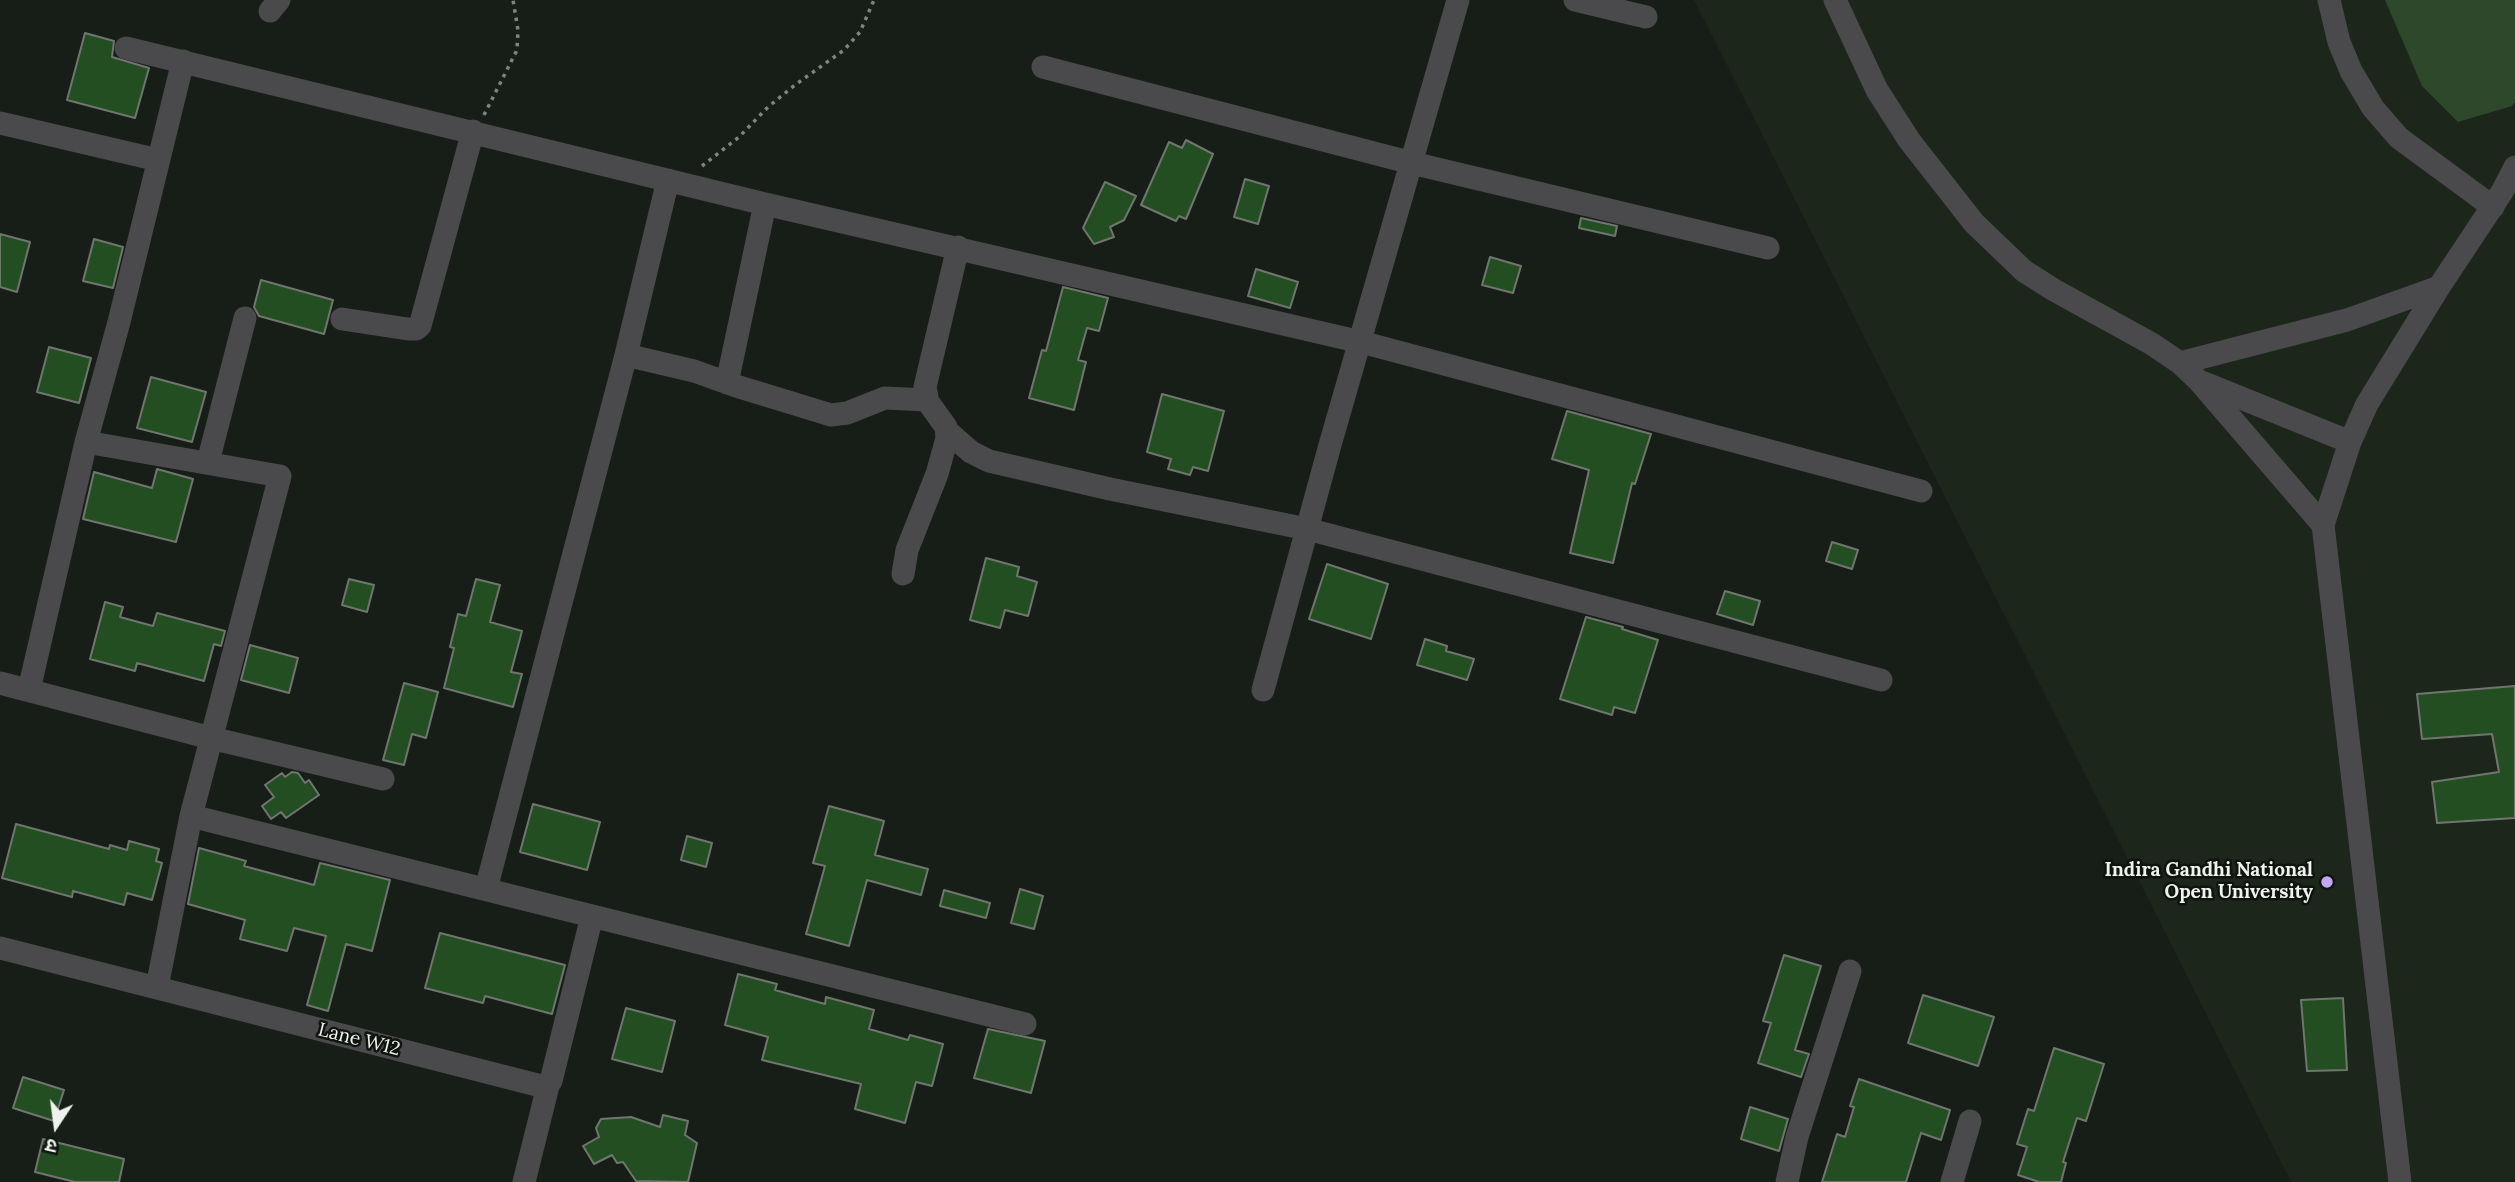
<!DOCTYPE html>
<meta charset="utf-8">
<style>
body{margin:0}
#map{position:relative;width:2515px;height:1182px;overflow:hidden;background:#171d17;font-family:Lora,"Noto Sans Devanagari",serif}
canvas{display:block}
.north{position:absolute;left:21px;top:1091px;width:70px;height:70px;-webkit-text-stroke:5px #0f140e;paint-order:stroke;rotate:193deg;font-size:19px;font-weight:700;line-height:28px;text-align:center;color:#eff3ef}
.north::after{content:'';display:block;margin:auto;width:24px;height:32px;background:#eff3ef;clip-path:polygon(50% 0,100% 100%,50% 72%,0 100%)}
</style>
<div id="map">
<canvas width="2515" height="1182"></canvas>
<div class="north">उ</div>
</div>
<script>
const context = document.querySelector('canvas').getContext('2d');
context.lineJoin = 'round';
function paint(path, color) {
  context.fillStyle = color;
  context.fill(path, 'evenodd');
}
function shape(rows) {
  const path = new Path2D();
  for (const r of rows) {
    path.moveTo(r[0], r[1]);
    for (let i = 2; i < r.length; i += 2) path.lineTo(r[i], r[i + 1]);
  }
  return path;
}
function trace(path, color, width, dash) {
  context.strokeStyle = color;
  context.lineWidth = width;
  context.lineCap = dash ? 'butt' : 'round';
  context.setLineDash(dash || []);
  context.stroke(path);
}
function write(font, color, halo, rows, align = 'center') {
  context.font = font + ' Lora,serif';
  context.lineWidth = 5;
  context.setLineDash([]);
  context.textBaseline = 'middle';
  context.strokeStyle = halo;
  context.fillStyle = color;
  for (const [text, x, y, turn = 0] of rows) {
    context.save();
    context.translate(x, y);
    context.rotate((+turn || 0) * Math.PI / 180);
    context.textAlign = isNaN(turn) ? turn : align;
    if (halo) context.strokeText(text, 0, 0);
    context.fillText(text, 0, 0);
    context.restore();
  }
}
const built = shape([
 [1694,0,2515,0,2515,1182,2291,1182]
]);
const green = shape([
 [2385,0,2515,0,2515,102,2512,106,2458,122,2422,86]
]);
const building = shape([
 [85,33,114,41,112,57,149,68,135,118,67,100,85,33],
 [1186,140,1213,154,1186,219,1179,216,1176,221,1141,205,1169,142,1182,148,1186,140],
 [1245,179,1269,186,1258,224,1234,217,1245,179],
 [1105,182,1136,196,1124,220,1110,227,1114,237,1094,244,1083,228,1105,182],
 [1581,218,1617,226,1615,236,1579,228,1581,218],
 [0,234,30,242,17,292,0,287,0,234],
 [94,239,123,247,113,288,83,281,94,239],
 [1490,257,1521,266,1513,293,1482,285,1490,257],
 [1256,269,1298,282,1290,308,1248,296,1256,269],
 [261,280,333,300,324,334,259,316,254,307,261,280],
 [1063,287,1108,298,1099,331,1087,328,1078,360,1086,362,1074,410,1029,398,1042,350,1046,351,1063,287],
 [49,347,91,358,79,403,37,392,49,347],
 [151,377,206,392,192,442,137,428,151,377],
 [1162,394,1224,411,1208,471,1193,467,1190,475,1168,469,1171,459,1147,452,1162,394],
 [1567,411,1651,434,1635,484,1632,483,1613,563,1570,553,1589,470,1552,459,1567,411],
 [157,469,193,479,176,542,83,519,94,472,152,488,157,469],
 [1832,542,1858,550,1852,569,1826,561,1832,542],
 [986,558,1019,567,1017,576,1037,582,1028,616,1005,610,1000,628,970,620,986,558],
 [1327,564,1388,584,1371,639,1309,619,1327,564],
 [349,579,374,585,367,612,342,605,349,579],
 [476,579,500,585,490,622,522,631,511,672,522,674,513,707,444,688,454,648,450,647,458,614,466,616,476,579],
 [1725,591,1760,601,1753,625,1717,614,1725,591],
 [105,602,123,607,120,617,153,626,157,613,225,631,221,646,214,644,204,681,137,663,135,671,90,659,105,602],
 [1586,617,1623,627,1622,629,1658,640,1635,713,1614,707,1612,715,1560,699,1586,617],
 [1425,639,1447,646,1446,651,1474,659,1467,680,1417,665,1425,639],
 [250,645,298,658,289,693,241,680,250,645],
 [404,683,438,692,426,738,412,734,404,765,383,760,404,683],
 [2515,686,2515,818,2437,823,2432,782,2499,772,2492,734,2422,739,2417,694,2515,686],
 [292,772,298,773,305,783,309,780,319,795,286,818,281,812,271,819,262,806,274,797,265,785,282,773,285,777,292,772],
 [533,804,600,822,587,870,520,852,533,804],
 [829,806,884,821,875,855,928,869,921,895,867,880,849,946,806,934,825,866,813,863,829,806],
 [16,824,109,849,110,845,127,850,129,841,159,849,156,861,162,863,152,900,127,893,124,905,73,891,72,897,2,878,16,824],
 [687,836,712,843,706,867,681,860,687,836],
 [199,848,246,861,244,866,314,885,320,863,390,880,372,951,346,944,328,1011,307,1005,326,936,294,928,287,951,240,939,245,920,188,904,199,848],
 [1020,889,1043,896,1034,929,1011,923,1020,889],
 [944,890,990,903,986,918,940,906,944,890],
 [440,933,565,965,552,1014,485,996,483,1003,425,988,440,933],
 [1784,955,1821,966,1795,1050,1809,1054,1801,1077,1758,1063,1771,1023,1763,1021,1784,955],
 [738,974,777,984,775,990,825,1004,826,997,874,1010,869,1029,908,1040,910,1035,943,1044,932,1086,916,1082,905,1123,855,1109,861,1084,762,1060,768,1037,725,1025,738,974],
 [1923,995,1994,1017,1978,1066,1908,1043,1923,995],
 [2343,998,2347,1070,2307,1071,2301,1000,2343,998],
 [626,1008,675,1021,662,1072,612,1059,626,1008],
 [988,1029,1045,1041,1031,1093,974,1078,988,1029],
 [2054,1048,2104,1064,2086,1121,2077,1118,2063,1162,2066,1163,2061,1182,2039,1182,2018,1175,2027,1147,2017,1144,2028,1109,2034,1111,2054,1048],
 [23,1077,64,1090,54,1121,13,1108,23,1077],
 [1859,1079,1950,1110,1941,1140,1921,1133,1906,1182,1822,1182,1837,1134,1845,1137,1854,1107,1850,1106,1859,1079],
 [1750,1107,1788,1119,1779,1151,1741,1139,1750,1107],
 [663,1115,688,1121,685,1135,697,1143,688,1182,636,1181,623,1162,617,1163,612,1155,594,1164,583,1146,599,1137,596,1128,601,1119,631,1117,660,1127,663,1115],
 [43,1139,124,1159,119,1182,75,1182,35,1172,43,1139]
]);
const path = shape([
 [484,115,517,50,518,30,513,0],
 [702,166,739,137,768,107,795,85,844,50,860,32,874,0]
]);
const minor = shape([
 [1575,0,1646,17],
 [1835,0,1877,90,1909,140,1974,223,2024,271,2054,290,2152,344,2180,363,2199,381,2323,525,2400,1182],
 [2329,0,2339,42,2351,71,2373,108,2399,138,2493,207],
 [270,11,279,0],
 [126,48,765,204,1361,342,1921,491],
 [1043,67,1412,163,1768,248],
 [0,123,158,160],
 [342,319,408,329,416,329,420,326,473,131],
 [626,355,694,371,736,386,831,415,847,413,885,398,927,400],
 [2180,363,2347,320,2439,287],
 [727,383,765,204],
 [2204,383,2350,442],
 [947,431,971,452,989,461,1110,489,1307,529,1881,680],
 [86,442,280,476,191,816,157,987],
 [208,462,245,318],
 [2323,525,2350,442,2367,404,2439,287,2502,192,2515,167],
 [903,574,907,550,937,474,947,438,946,427,928,402,925,387,958,247],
 [0,683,211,738,383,779],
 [29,690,86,442,119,322,183,61],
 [1263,690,1330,445,1458,0],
 [191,816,1025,1024],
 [486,889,626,355,668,180],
 [0,948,545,1087,551,1081,592,916],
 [524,1182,548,1086],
 [1787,1182,1797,1137,1850,971],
 [1952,1182,1970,1121]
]);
const markers = [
 [2327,882,7,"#c2a8f3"]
];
const poiNames = [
 ["Indira Gandhi National",2313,871],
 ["Open University",2313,893]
];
const streetNames = [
 ["Lane W12",359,1040,14]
];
paint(built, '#1c261b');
paint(green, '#2d482b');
paint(building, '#234e21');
trace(building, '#70766f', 2);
trace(path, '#7f847f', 3.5, [3.5, 5]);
trace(minor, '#4a494c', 23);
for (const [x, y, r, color] of markers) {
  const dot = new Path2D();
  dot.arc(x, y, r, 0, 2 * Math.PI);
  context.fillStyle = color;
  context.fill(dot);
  trace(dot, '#0f140e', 2.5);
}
write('bold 19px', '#eff3ef', '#0f140e', poiNames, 'right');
write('19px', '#eff3ef', '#0f140e', streetNames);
</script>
